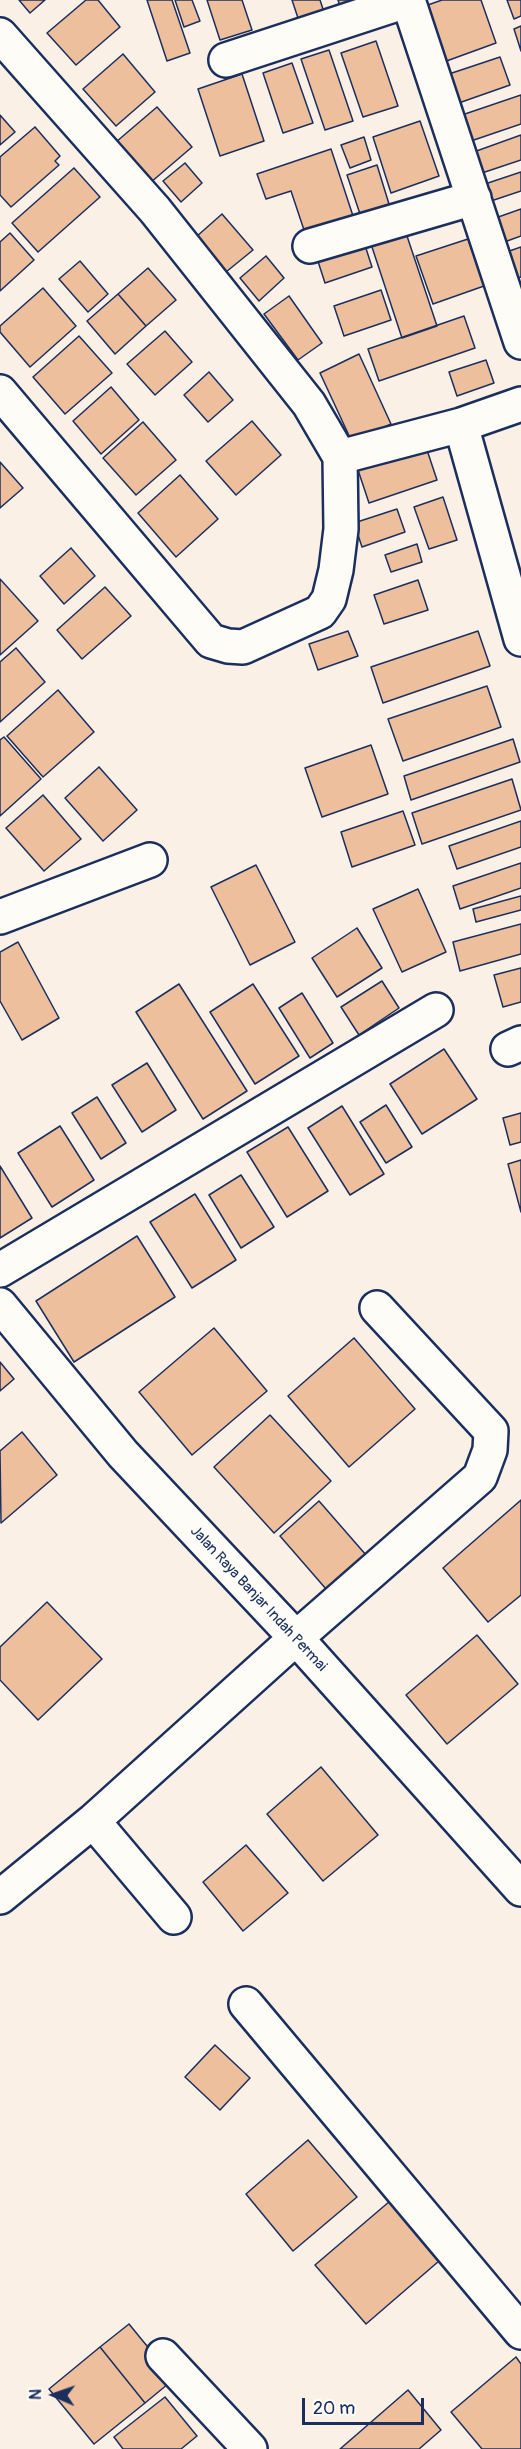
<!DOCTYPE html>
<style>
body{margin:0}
#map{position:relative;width:521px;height:2449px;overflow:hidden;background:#faf0e5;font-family:Pangolin,sans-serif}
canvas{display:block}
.north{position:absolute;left:24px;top:2365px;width:60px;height:60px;-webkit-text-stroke:4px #fdfcf7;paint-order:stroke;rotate:272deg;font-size:16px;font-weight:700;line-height:24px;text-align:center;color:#1b2f5e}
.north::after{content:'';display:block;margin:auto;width:21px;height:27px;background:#1b2f5e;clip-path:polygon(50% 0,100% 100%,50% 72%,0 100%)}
.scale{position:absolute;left:302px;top:2398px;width:122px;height:27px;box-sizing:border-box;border:3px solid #1b2f5e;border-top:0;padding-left:8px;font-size:18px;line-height:21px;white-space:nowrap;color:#1b2f5e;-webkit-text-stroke:4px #fdfcf7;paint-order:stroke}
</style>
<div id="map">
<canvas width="521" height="2449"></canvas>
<div class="north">N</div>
<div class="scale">20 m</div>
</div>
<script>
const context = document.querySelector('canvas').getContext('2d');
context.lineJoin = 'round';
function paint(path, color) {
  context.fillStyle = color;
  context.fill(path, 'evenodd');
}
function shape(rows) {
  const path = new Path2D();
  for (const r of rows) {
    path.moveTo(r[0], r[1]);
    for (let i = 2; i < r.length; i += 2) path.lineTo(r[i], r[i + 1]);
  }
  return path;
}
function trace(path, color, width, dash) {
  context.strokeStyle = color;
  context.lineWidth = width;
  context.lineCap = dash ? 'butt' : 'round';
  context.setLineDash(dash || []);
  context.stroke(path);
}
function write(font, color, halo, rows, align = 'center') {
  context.font = font + ' Pangolin,sans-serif';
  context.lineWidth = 5;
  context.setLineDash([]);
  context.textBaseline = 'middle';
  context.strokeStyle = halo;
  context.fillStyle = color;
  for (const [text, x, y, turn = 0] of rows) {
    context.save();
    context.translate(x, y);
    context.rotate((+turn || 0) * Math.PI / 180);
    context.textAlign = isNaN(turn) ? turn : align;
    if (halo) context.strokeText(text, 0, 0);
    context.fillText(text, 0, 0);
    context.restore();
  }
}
const building = shape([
 [19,0,45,0,30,13,19,0],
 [86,0,98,0,120,27,76,65,47,33,86,0],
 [147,0,172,0,190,53,167,61,147,0],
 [175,0,192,0,200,21,184,27,175,0],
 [207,0,242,0,252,30,220,40,207,0],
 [292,0,320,0,324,12,299,21,292,0],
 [338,0,357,0,340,6,338,0],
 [442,0,481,0,496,43,441,63,422,7,442,0],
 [507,0,521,0,521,16,514,19,507,0],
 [521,26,521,51,514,29,521,26],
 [376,41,398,106,363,117,341,53,376,41],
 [329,50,353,121,325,130,301,59,329,50],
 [123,54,155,92,116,126,83,89,123,54],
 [500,57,510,85,453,105,443,76,500,57],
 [292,63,313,123,283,133,263,73,292,63],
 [242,74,264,141,220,156,198,89,242,74],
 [521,95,521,124,468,142,459,116,521,95],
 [157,107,192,147,150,183,116,142,157,107],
 [0,115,15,132,0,145,0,115],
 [420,121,439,176,391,193,373,137,420,121],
 [35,127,60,156,55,161,59,165,11,207,0,195,0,157,35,127],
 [521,135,521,160,479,174,471,153,521,135],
 [364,137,371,160,350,168,341,145,364,137],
 [331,149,354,219,306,236,291,191,266,199,257,174,331,149],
 [185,163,202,183,181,202,163,181,185,163],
 [377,165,389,204,360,214,347,175,377,165],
 [74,168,100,197,38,252,12,223,74,168],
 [521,172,521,191,488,202,482,185,521,172],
 [521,209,521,236,496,245,487,221,521,209],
 [222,214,253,250,226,272,196,237,222,214],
 [405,230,437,326,402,338,370,241,405,230],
 [10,233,34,260,0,291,0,242,10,233],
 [361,233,372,267,325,283,314,249,361,233],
 [468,239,484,286,433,304,416,256,468,239],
 [521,247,521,277,504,283,495,256,521,247],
 [266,256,284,278,259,301,240,278,266,256],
 [80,261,108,294,88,312,59,279,80,261],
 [148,268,176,300,146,326,118,294,148,268],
 [43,288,76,326,30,367,0,332,0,326,43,288],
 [381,290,391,320,344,336,334,306,381,290],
 [118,294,146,326,115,354,87,321,118,294],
 [289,296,322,343,298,360,264,314,289,296],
 [464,316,475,348,379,381,368,349,464,316],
 [165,331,192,362,155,395,127,364,165,331],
 [79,336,112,373,65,414,33,377,79,336],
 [359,354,391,424,352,442,320,373,359,354],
 [486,360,494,383,457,396,449,372,486,360],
 [209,372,233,400,208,422,184,395,209,372],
 [111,387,139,420,101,454,73,421,111,387],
 [252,421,281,455,236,495,206,461,252,421],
 [143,422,176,460,136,495,103,458,143,422],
 [425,444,437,480,369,503,357,467,425,444],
 [0,462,23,488,0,508,0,462],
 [180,475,218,519,176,557,138,513,180,475],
 [443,497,457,540,429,549,414,507,443,497],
 [397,509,405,532,362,547,354,523,397,509],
 [417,544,422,562,391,572,385,555,417,544],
 [71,548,95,576,64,604,40,576,71,548],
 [0,579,38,621,0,655,0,579],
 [418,580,428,610,384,624,374,595,418,580],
 [105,587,131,616,82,659,57,630,105,587],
 [348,631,358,656,318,670,309,644,348,631],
 [478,631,490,666,383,703,371,667,478,631],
 [16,648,45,682,0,722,0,662,16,648],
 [487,686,501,727,403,761,388,719,487,686],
 [58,690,94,732,43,777,7,736,58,690],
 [4,737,41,779,0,816,0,740,4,737],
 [513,739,520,762,411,800,404,776,513,739],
 [371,745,388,794,322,817,305,768,371,745],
 [99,767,137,810,103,841,65,798,99,767],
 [512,779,521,810,422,844,412,813,512,779],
 [43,795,81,839,44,871,6,828,43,795],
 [403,811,415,845,352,867,341,832,403,811],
 [521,821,521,847,457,869,449,846,521,821],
 [521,863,521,888,460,909,453,886,521,863],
 [256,865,295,942,250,965,211,887,256,865],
 [418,889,446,952,402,972,373,909,418,889],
 [521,896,521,910,476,922,473,909,521,896],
 [521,924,521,954,460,971,453,942,521,924],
 [357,928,382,968,337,997,312,958,357,928],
 [18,942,59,1018,22,1040,0,1001,0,952,18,942],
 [521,968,521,1002,503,1007,494,975,521,968],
 [382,981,399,1008,359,1035,341,1007,382,981],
 [179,984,247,1091,203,1119,136,1012,179,984],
 [253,984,299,1056,255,1084,210,1012,253,984],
 [302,993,333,1043,310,1058,279,1008,302,993],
 [444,1049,477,1099,422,1134,390,1084,444,1049],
 [147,1063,176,1110,142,1132,112,1085,147,1063],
 [97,1097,126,1143,101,1159,72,1113,97,1097],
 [386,1105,412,1147,386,1163,360,1122,386,1105],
 [342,1106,384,1174,350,1195,308,1128,342,1106],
 [521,1113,521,1142,510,1145,503,1118,521,1113],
 [60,1126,94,1180,52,1207,18,1153,60,1126],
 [288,1127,328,1191,287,1217,247,1152,288,1127],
 [521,1160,521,1212,508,1164,521,1160],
 [0,1166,32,1218,0,1238,0,1166],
 [241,1175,274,1227,241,1248,209,1195,241,1175],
 [195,1194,236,1260,192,1288,150,1222,195,1194],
 [137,1236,175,1297,74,1362,36,1301,137,1236],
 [214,1328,267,1391,192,1455,139,1392,214,1328],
 [354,1338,415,1409,349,1467,288,1396,354,1338],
 [0,1362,14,1379,0,1391,0,1362],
 [270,1415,331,1481,274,1533,214,1467,270,1415],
 [22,1432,57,1475,1,1523,0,1451,22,1432],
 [521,1500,521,1595,488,1622,443,1568,521,1500],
 [319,1501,373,1563,333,1597,280,1536,319,1501],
 [47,1602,102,1659,38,1720,0,1680,0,1647,47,1602],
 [477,1635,518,1684,447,1744,406,1695,477,1635],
 [321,1767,378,1835,323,1881,267,1814,321,1767],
 [246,1845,288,1893,243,1931,203,1882,246,1845],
 [215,2045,250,2078,220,2110,185,2077,215,2045],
 [308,2140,357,2197,293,2251,246,2194,308,2140],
 [390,2201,439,2261,366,2324,315,2265,390,2201],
 [129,2324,174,2379,145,2403,100,2347,129,2324],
 [100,2347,145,2403,94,2444,49,2389,100,2347],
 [516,2357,521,2364,521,2449,482,2449,451,2412,516,2357],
 [408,2390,441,2430,419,2449,340,2449,408,2390],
 [165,2397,197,2436,181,2449,123,2449,114,2437,165,2397]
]);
const minor = shape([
 [408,0,521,342],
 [0,35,155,210,309,404,340,457,341,529,336,570,329,599,320,612,243,647,228,646,211,641,0,392],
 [226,60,409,0],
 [310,246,474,198],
 [461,425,521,639],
 [340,457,461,425,521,404],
 [0,917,150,860],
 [508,1049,521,1043],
 [0,1270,436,1010],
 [0,1305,123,1454,296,1638,521,1889],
 [93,1821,174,1917],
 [0,1897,93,1821,296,1638,480,1477,490,1450,491,1431,377,1308],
 [246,2004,521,2332],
 [163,2356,250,2449]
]);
const streetNames = [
 ["Jalan Raya Banjar Indah Permai",258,1599,47]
];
paint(building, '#edbf9c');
trace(building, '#1b2f5e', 1.5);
trace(minor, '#1b2f5e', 38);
trace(minor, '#fdfcf7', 33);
write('15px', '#1b2f5e', '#fdfcf7', streetNames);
</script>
